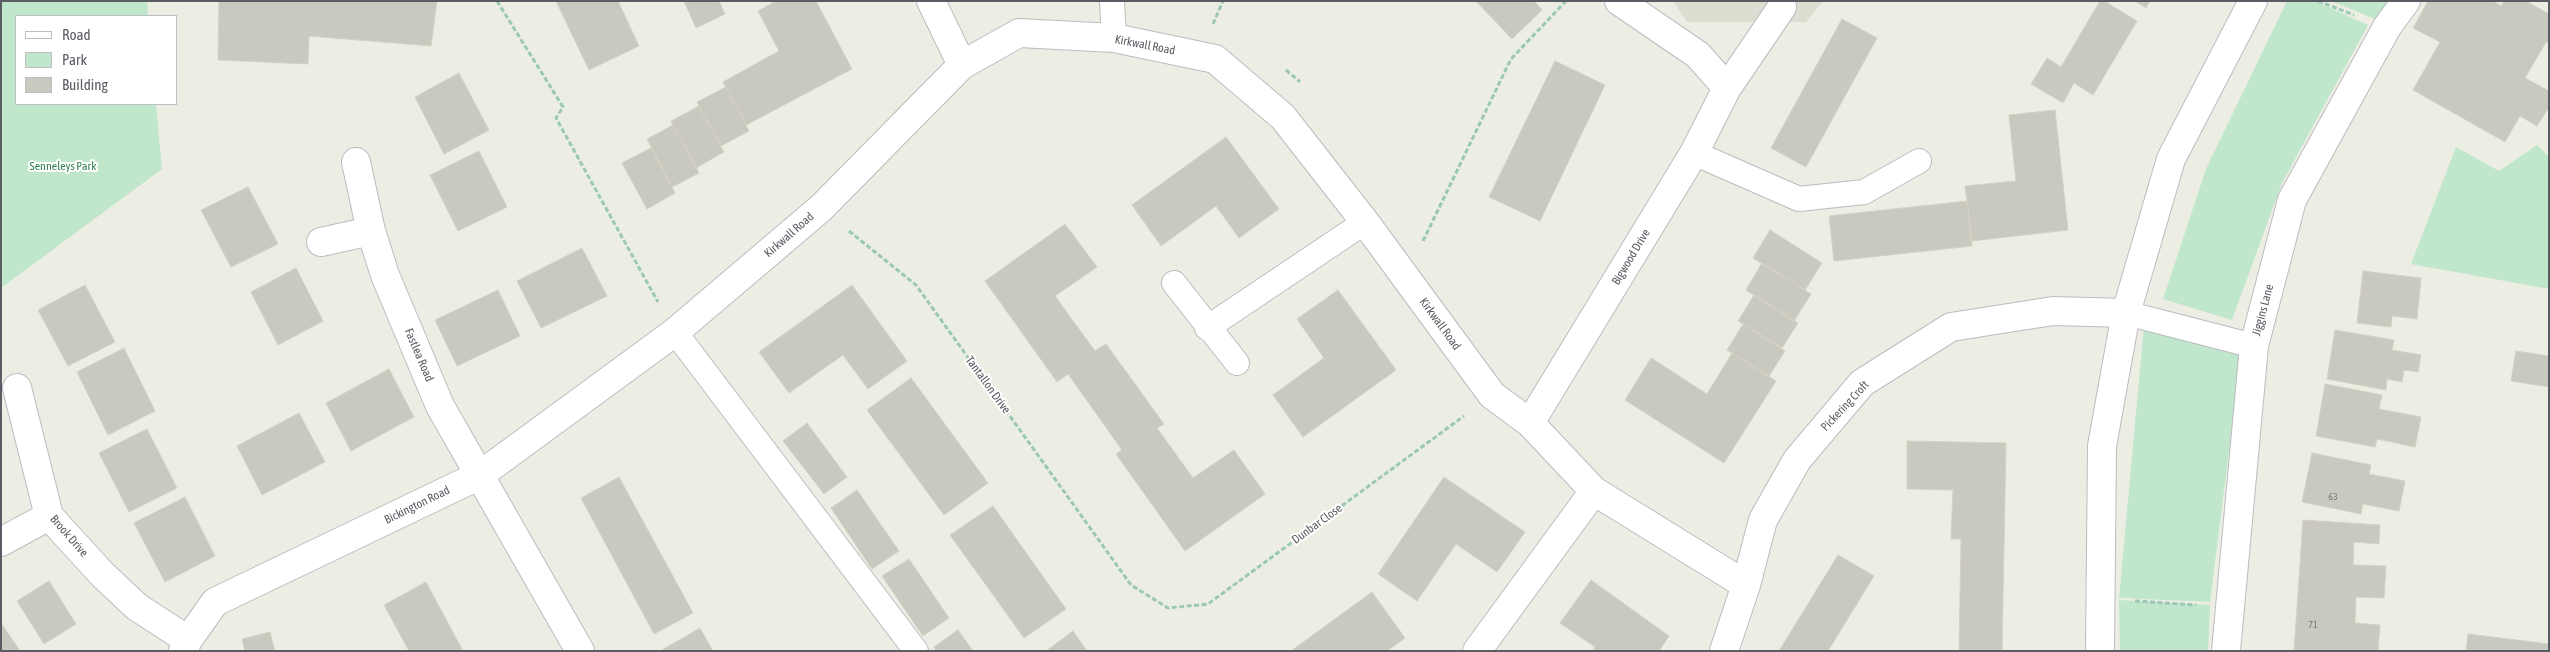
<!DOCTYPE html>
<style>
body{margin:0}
#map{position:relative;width:2550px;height:652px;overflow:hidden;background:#edeee3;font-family:"Asap Condensed",sans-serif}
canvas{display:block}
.frame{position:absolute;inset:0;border:2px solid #5b5d64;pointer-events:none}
.legend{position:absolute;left:15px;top:15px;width:162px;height:90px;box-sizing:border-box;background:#fff;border:1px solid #bdbec1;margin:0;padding:6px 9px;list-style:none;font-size:15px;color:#5b5d64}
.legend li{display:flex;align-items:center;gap:10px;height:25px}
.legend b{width:25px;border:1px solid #bdbec1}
</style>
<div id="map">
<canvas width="2550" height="652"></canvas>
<div class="frame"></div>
<ul class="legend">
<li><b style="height:6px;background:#fff"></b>Road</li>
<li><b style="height:14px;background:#c0e6cb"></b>Park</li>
<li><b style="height:14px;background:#c9c9bf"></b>Building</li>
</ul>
</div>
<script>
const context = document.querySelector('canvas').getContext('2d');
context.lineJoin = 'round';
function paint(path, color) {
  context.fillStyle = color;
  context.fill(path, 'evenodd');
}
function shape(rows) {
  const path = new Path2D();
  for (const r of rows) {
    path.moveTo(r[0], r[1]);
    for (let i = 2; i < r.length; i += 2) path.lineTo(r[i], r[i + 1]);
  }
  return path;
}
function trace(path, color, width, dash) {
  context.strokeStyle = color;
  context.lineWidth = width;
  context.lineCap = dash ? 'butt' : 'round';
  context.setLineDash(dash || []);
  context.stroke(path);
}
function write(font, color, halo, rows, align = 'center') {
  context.font = font + ' "Asap Condensed",sans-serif';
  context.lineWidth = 4;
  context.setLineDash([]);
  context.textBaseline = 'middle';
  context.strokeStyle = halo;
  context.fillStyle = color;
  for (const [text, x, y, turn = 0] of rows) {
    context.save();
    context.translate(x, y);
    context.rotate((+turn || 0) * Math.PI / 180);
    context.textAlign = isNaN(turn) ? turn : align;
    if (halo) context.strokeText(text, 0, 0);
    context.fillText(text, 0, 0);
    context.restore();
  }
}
const education = shape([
 [1673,1,1823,1,1806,22,1687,22]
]);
const green = shape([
 [1,1,147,1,148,16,16,16,16,104,156,104,162,169,1,288],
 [2287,1,2315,1,2368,25,2282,183,2232,320,2163,299,2206,169],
 [2331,1,2403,1,2387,24],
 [2537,145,2549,157,2549,289,2411,264,2456,147,2499,171],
 [2144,326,2241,355,2210,602,2119,598],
 [2119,600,2210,605,2208,651,2120,651]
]);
const building = shape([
 [219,1,437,1,431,46,309,36,308,64,218,60,219,1],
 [556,1,618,1,639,46,589,70,556,1],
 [684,1,719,1,725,14,696,28,684,1],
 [776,1,816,1,852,69,746,125,723,82,779,51,758,11,776,1],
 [1476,1,1534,1,1542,10,1512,39,1476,1],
 [2100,1,2104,1,2137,21,2093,95,2074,83,2063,103,2031,84,2047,58,2061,67,2100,1],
 [2135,1,2150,1,2146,8,2135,1],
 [2428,1,2493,1,2501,6,2504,1,2526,1,2549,14,2549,44,2546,42,2525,78,2549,91,2549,107,2537,126,2520,116,2505,142,2413,90,2440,42,2413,28,2428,1],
 [1842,19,1877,38,1806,167,1771,148,1842,19],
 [1555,61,1605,85,1540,221,1489,197,1555,61],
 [459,73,489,130,444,154,415,97,459,73],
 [726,87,749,131,721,146,697,102,726,87],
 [699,106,724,152,696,168,671,121,699,106],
 [2055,110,2068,230,1972,241,1965,186,2016,181,2009,115,2055,110],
 [673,125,699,173,672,187,647,139,673,125],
 [1226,137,1279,209,1239,238,1216,206,1161,246,1132,205,1226,137],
 [651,148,675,193,647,209,622,163,651,148],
 [479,151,507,207,458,231,430,175,479,151],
 [248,187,278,244,231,267,201,210,248,187],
 [1967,201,1972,246,1834,261,1829,216,1967,201],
 [1065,224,1097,267,1055,296,1095,351,1106,344,1164,424,1157,428,1193,478,1234,450,1265,494,1185,551,1116,454,1122,450,1068,374,1057,382,985,281,1065,224],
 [1770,230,1822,263,1805,290,1753,258,1770,230],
 [582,248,607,296,541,328,517,281,582,248],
 [1762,263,1811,294,1794,321,1746,290,1762,263],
 [296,268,323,321,278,345,251,292,296,268],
 [2363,271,2421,278,2417,319,2392,316,2391,327,2357,323,2363,271],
 [85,285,115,342,68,366,38,310,85,285],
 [852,285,907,361,868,389,843,355,789,393,759,352,852,285],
 [498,290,520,336,457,366,435,320,498,290],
 [1338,290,1396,370,1303,437,1273,395,1324,358,1297,319,1338,290],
 [1754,295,1798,323,1782,348,1738,321,1754,295],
 [1743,324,1785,351,1769,376,1727,350,1743,324],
 [2335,330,2394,340,2392,350,2421,355,2418,372,2404,370,2402,382,2387,379,2386,390,2327,379,2335,330],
 [124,348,155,411,108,435,77,372,124,348],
 [2516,351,2549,356,2549,387,2511,381,2516,351],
 [1732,353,1776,381,1724,463,1625,400,1651,358,1707,394,1732,353],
 [389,369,414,417,351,451,326,403,389,369],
 [911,378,988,483,944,515,867,410,911,378],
 [2325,384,2382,395,2379,409,2421,417,2415,447,2377,439,2375,447,2316,436,2325,384],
 [299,413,325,462,262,495,237,446,299,413],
 [807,423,847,477,824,494,783,441,807,423],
 [147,429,177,488,129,512,99,453,147,429],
 [1907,441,2006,443,2002,651,1959,651,1961,539,1951,539,1953,490,1907,489,1907,441],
 [2312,453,2371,465,2369,474,2405,481,2399,511,2363,504,2361,514,2302,502,2312,453],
 [619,477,693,613,654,634,581,498,619,477],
 [1444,477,1525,532,1497,572,1456,544,1417,601,1378,574,1444,477],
 [857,490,899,551,872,569,831,508,857,490],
 [185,497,215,556,165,582,134,523,185,497],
 [993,506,1066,609,1024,638,950,535,993,506],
 [2303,520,2380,525,2379,544,2354,542,2353,565,2386,566,2384,598,2356,597,2355,623,2380,625,2378,651,2294,651,2303,520],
 [1838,555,1874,576,1828,651,1779,651,1838,555],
 [909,559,949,618,923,636,882,576,909,559],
 [1591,580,1669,636,1659,651,1593,651,1595,647,1560,623,1591,580],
 [49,581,76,624,44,644,17,601,49,581],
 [426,582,463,651,409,651,384,605,426,582],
 [1372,592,1405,638,1387,651,1291,651,1372,592],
 [1,623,20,651,1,651,1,623],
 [700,628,713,651,662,651,662,650,700,628],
 [958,630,973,651,936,651,934,647,958,630],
 [1073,631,1087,651,1046,651,1073,631],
 [270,632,275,651,245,651,242,639,270,632],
 [2468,634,2549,644,2549,651,2466,651,2468,634]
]);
const path = shape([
 [497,1,563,107,556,118,658,302],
 [2318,1,2354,15],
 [1213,24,1223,1],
 [1286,70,1300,82],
 [849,231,916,285,1131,585,1168,608,1208,604,1464,416],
 [1423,241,1511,59,1566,1],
 [2135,601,2196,605]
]);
const service = shape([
 [1112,1,1114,38],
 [1694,153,1799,199,1864,192,1919,161],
 [1174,283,1237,363],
 [2126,313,2254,346],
 [1207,328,1365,222],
 [675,332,916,651]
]);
const minor = shape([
 [931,1,962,65],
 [1619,1,1698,55,1727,88],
 [356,162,371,231,385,275,440,406,580,651],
 [321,242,371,231],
 [17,388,49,516,102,574,137,607,188,640],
 [1530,423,1694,153,1727,88,1782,7],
 [1,542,49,516],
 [183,651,188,640,215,602,480,475,675,332,821,208,962,65,1019,33,1114,38,1215,59,1283,117,1365,222,1492,395,1530,423,1594,491,1746,585],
 [1477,651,1594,491],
 [1724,651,1746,585,1763,520,1797,460,1862,383,1951,327,2053,311,2126,313],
 [2226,651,2254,346,2292,200,2387,27,2406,1]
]);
const tertiary = shape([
 [2100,651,2102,446,2126,313,2171,159,2253,1]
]);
const numberNames = [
 ["63",2333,497],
 ["71",2313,625]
];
const streetNames = [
 ["Kirkwall Road",1145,45,11],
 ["Kirkwall Road",789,235,-41],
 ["Bigwood Drive",1631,257,-59],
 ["Jiggins Lane",2263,310,-75],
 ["Kirkwall Road",1440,324,54],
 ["Fastlea Road",419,355,67],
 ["Tantallon Drive",988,385,54],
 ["Pickering Croft",1845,406,-47],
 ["Bickington Road",417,505,-26],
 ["Dunbar Close",1317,524,-36],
 ["Brook Drive",69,536,49]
];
const parkNames = [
 ["Senneleys Park",63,166]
];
paint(education, '#ddded1');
paint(green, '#c0e6cb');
paint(building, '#c9c9bf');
trace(building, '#d3d2c2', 1);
trace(service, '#bbbbc2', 26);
trace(minor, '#bbbbc2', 30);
trace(tertiary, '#bbbbc2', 30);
trace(path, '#9ac8b5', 3, [5, 2.5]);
trace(service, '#fff', 24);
trace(minor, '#fff', 28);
trace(tertiary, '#fff', 28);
write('10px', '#76787b', null, numberNames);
write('12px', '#5b5d64', '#fff', streetNames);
write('12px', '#34824f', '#fff', parkNames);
</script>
